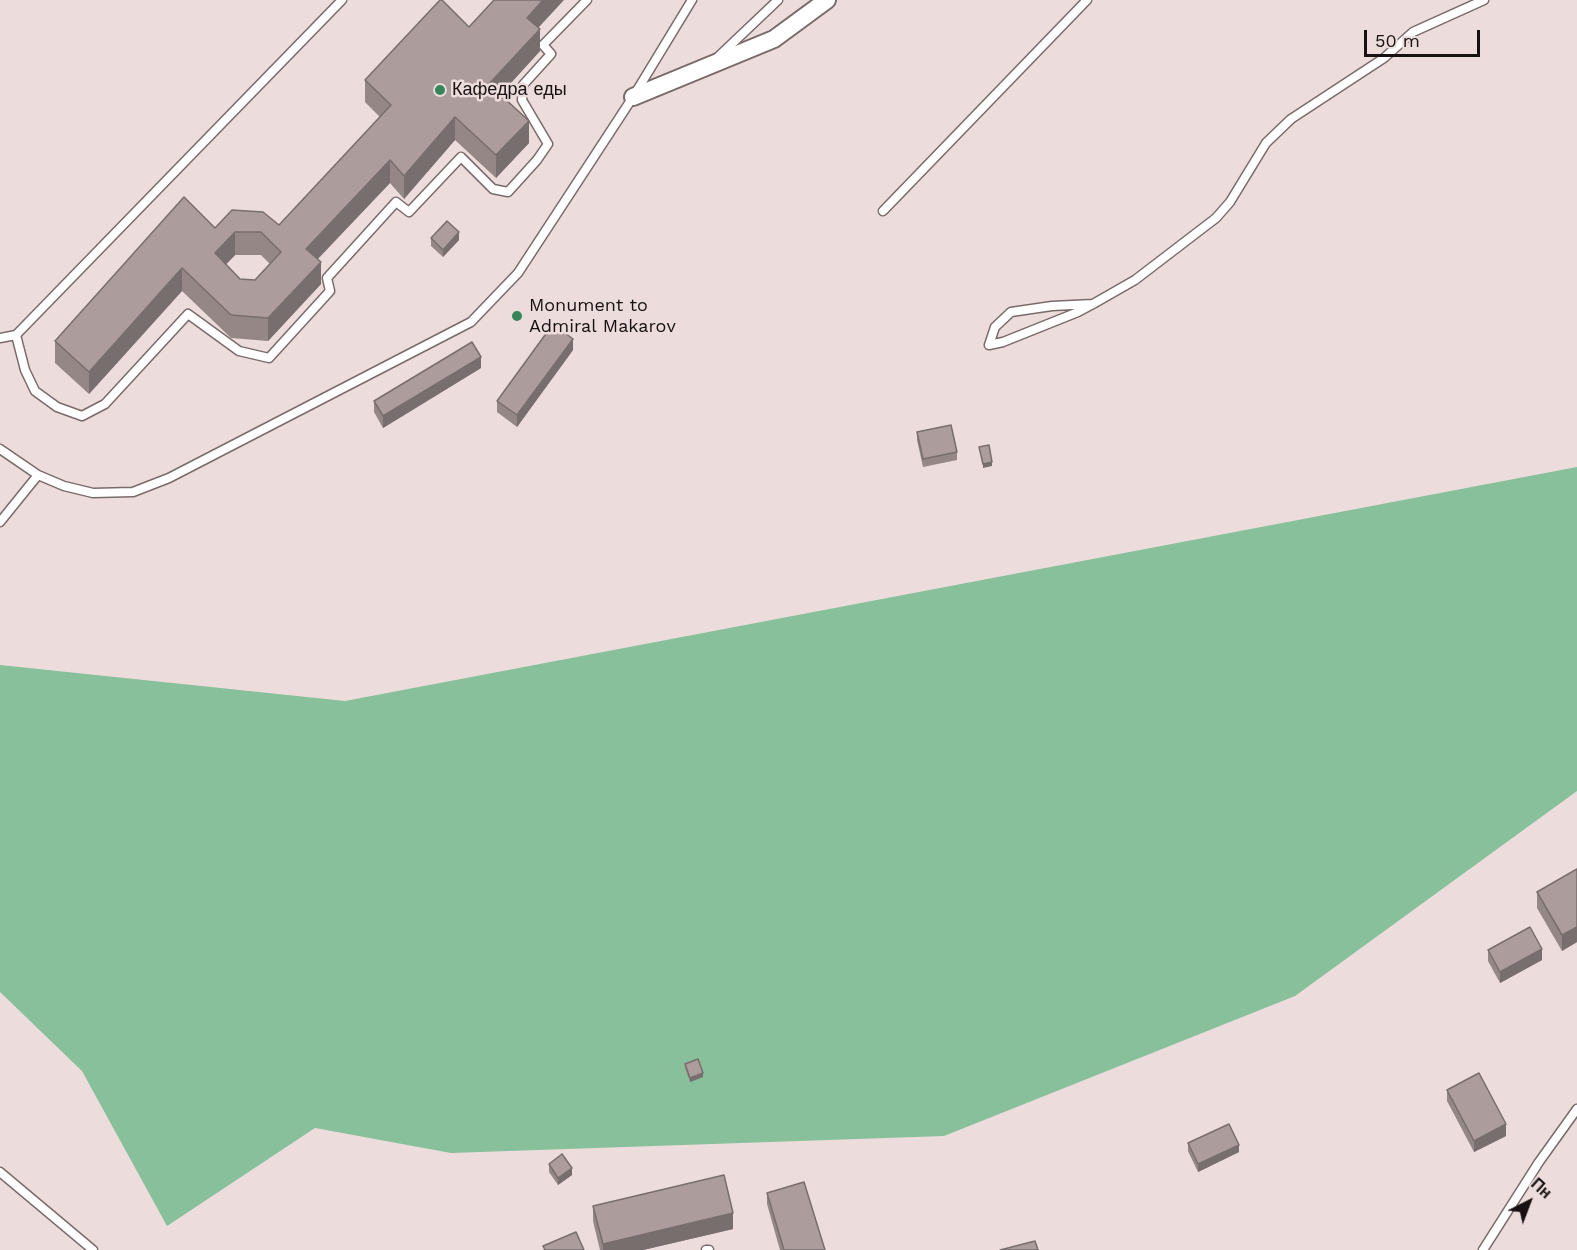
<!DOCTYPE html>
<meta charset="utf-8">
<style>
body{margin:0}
#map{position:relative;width:1577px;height:1250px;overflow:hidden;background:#ecdcdb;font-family:"Work Sans",sans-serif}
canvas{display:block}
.north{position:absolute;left:1499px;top:1172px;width:60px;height:60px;-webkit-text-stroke:4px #ecdcdb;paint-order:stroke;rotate:42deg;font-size:16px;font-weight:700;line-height:24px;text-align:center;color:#171211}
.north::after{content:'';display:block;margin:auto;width:21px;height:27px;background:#171211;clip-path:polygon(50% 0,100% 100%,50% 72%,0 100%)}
.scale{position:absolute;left:1364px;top:30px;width:116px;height:27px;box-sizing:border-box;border:3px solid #171211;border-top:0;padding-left:8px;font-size:18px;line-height:21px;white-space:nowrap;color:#171211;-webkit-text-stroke:4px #ecdcdb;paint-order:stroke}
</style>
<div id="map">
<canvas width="1577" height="1250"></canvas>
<div class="north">Пн</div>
<div class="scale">50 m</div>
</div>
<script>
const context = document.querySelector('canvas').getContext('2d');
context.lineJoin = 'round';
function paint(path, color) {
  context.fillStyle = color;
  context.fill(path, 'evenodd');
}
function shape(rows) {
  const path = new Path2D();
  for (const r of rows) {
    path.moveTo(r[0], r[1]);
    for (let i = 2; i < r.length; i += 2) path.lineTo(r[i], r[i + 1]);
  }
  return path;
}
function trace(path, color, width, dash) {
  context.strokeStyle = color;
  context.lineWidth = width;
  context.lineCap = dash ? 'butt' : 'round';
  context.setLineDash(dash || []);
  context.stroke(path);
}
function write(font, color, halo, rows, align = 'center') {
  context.font = font + ' "Work Sans",sans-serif';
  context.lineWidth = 5;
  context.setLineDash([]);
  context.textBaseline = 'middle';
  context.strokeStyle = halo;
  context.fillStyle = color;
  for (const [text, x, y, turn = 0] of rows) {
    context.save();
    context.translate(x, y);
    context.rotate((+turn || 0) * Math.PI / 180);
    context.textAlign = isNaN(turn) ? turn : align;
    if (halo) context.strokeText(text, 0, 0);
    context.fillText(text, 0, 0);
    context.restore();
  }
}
const green = shape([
 [1577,467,1577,791,1295,996,944,1136,451,1153,315,1128,167,1226,82,1071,0,992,0,665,345,701]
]);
const service = shape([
 [718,57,778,0],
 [883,211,1087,0],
 [1093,304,1052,306,1011,312,995,327,989,345,1003,342,1078,312,1093,304,1135,280,1216,218,1230,202,1266,143,1291,119,1384,58,1413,32,1484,0],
 [16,335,25,370,35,391,57,407,82,416,105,404,188,314,239,351,269,358,330,291,327,278,396,202,409,212,461,157,493,189,508,192,537,160,548,144,522,100,523,85,551,54,543,45,587,0],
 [0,338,16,335,342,0],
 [0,449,38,475],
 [0,522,38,475,64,486,93,493,133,492,169,478,471,322,518,273,633,97,692,0],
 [0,1172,93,1250],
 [706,1250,709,1250],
 [1483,1250,1539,1162,1577,1109]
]);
const minor = shape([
 [633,97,774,39,827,0]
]);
const wall = shape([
 [469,27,539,27,540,51,501,94,529,143,496,178,455,140,404,199,390,183,318,259,321,284,268,341,231,338,182,291,89,394,55,363,55,341,215,228,279,225,380,117,365,102,365,80],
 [235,255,261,255,270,264,255,280,240,279,226,264],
 [431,238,459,240,443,257,431,246],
 [573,350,517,427,497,412,497,401],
 [481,368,383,428,374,412,374,401],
 [917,432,957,452,957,460,923,467,917,440],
 [1577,869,1577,942,1562,951,1537,908,1537,892],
 [1488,950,1542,960,1500,983,1488,961],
 [685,1064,703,1077,690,1082,685,1068],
 [1447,1090,1506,1136,1474,1152,1447,1101],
 [1188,1143,1239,1152,1198,1172,1188,1151],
 [549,1164,572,1175,558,1185,549,1172],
 [767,1193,825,1250,780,1250,767,1204],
 [593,1206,733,1229,643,1250,600,1250,593,1221]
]);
const shadedWall = shape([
 [543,0,564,0,527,40,527,18],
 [540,29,540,51,489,107,489,84],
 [455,117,455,140,404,199,404,176],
 [529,121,529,143,496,178,496,155],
 [390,160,390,183,306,271,306,249],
 [235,232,235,255,215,276,215,253],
 [459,232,459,240,443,257,443,250],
 [321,262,321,284,268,341,268,318],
 [182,268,182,291,89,394,89,372],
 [573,339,573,350,517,427,517,415],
 [481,357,481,368,383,428,383,416],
 [992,462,992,466,983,468,983,464],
 [1577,927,1577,942,1562,951,1562,935],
 [1542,949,1542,960,1500,983,1500,972],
 [703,1073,703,1077,690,1082,690,1078],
 [1506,1124,1506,1136,1474,1152,1474,1141],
 [1239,1145,1239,1152,1198,1172,1198,1164],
 [572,1168,572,1175,558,1185,558,1178],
 [733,1213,733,1229,643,1250,603,1250,603,1244]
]);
const building = shape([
 [440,0,442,0,469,27,494,0,543,0,527,18,540,29,489,84,529,121,496,155,455,117,404,176,390,160,306,249,321,262,268,318,231,315,182,268,89,372,55,341,184,197,215,228,232,210,263,212,279,225,391,105,365,80,440,0],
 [235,232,261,232,281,252,255,280,240,279,215,253,235,232],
 [447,221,459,232,443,250,431,238,447,221],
 [553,324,573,339,517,415,497,401,553,324],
 [472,342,481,357,383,416,374,401,472,342],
 [951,425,957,452,923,459,917,432,951,425],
 [989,445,992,462,983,464,979,447,989,445],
 [1577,869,1577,927,1562,935,1537,892,1577,869],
 [1530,927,1542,949,1500,972,1488,950,1530,927],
 [698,1059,703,1073,690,1078,685,1064,698,1059],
 [1479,1073,1506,1124,1474,1141,1447,1090,1479,1073],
 [1229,1124,1239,1145,1198,1164,1188,1143,1229,1124],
 [562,1154,572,1168,558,1178,549,1164,562,1154],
 [724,1175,733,1213,603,1244,593,1206,724,1175],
 [804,1182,825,1250,784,1250,767,1193,804,1182],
 [576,1232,584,1250,545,1250,543,1246,576,1232],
 [1035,1241,1038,1250,1000,1250,1035,1241]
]);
const markers = [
 [440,90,6,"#348658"],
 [517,316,6,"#348658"]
];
const poiNames = [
 ["Кафедра еды",452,90],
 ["Monument to",529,306],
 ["Admiral Makarov",529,327]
];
paint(green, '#87c09b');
trace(service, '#796b6a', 11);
trace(minor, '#796b6a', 20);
trace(service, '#fff', 8);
trace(minor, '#fff', 16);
paint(wall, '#948786');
paint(shadedWall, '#786e6d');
paint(building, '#ac9d9c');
trace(building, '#786e6d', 1.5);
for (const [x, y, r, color] of markers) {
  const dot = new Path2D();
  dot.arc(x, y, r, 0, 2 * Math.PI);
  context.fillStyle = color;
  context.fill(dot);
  trace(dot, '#ecdcdb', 2);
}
write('18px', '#171211', '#ecdcdb', poiNames, 'left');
</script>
